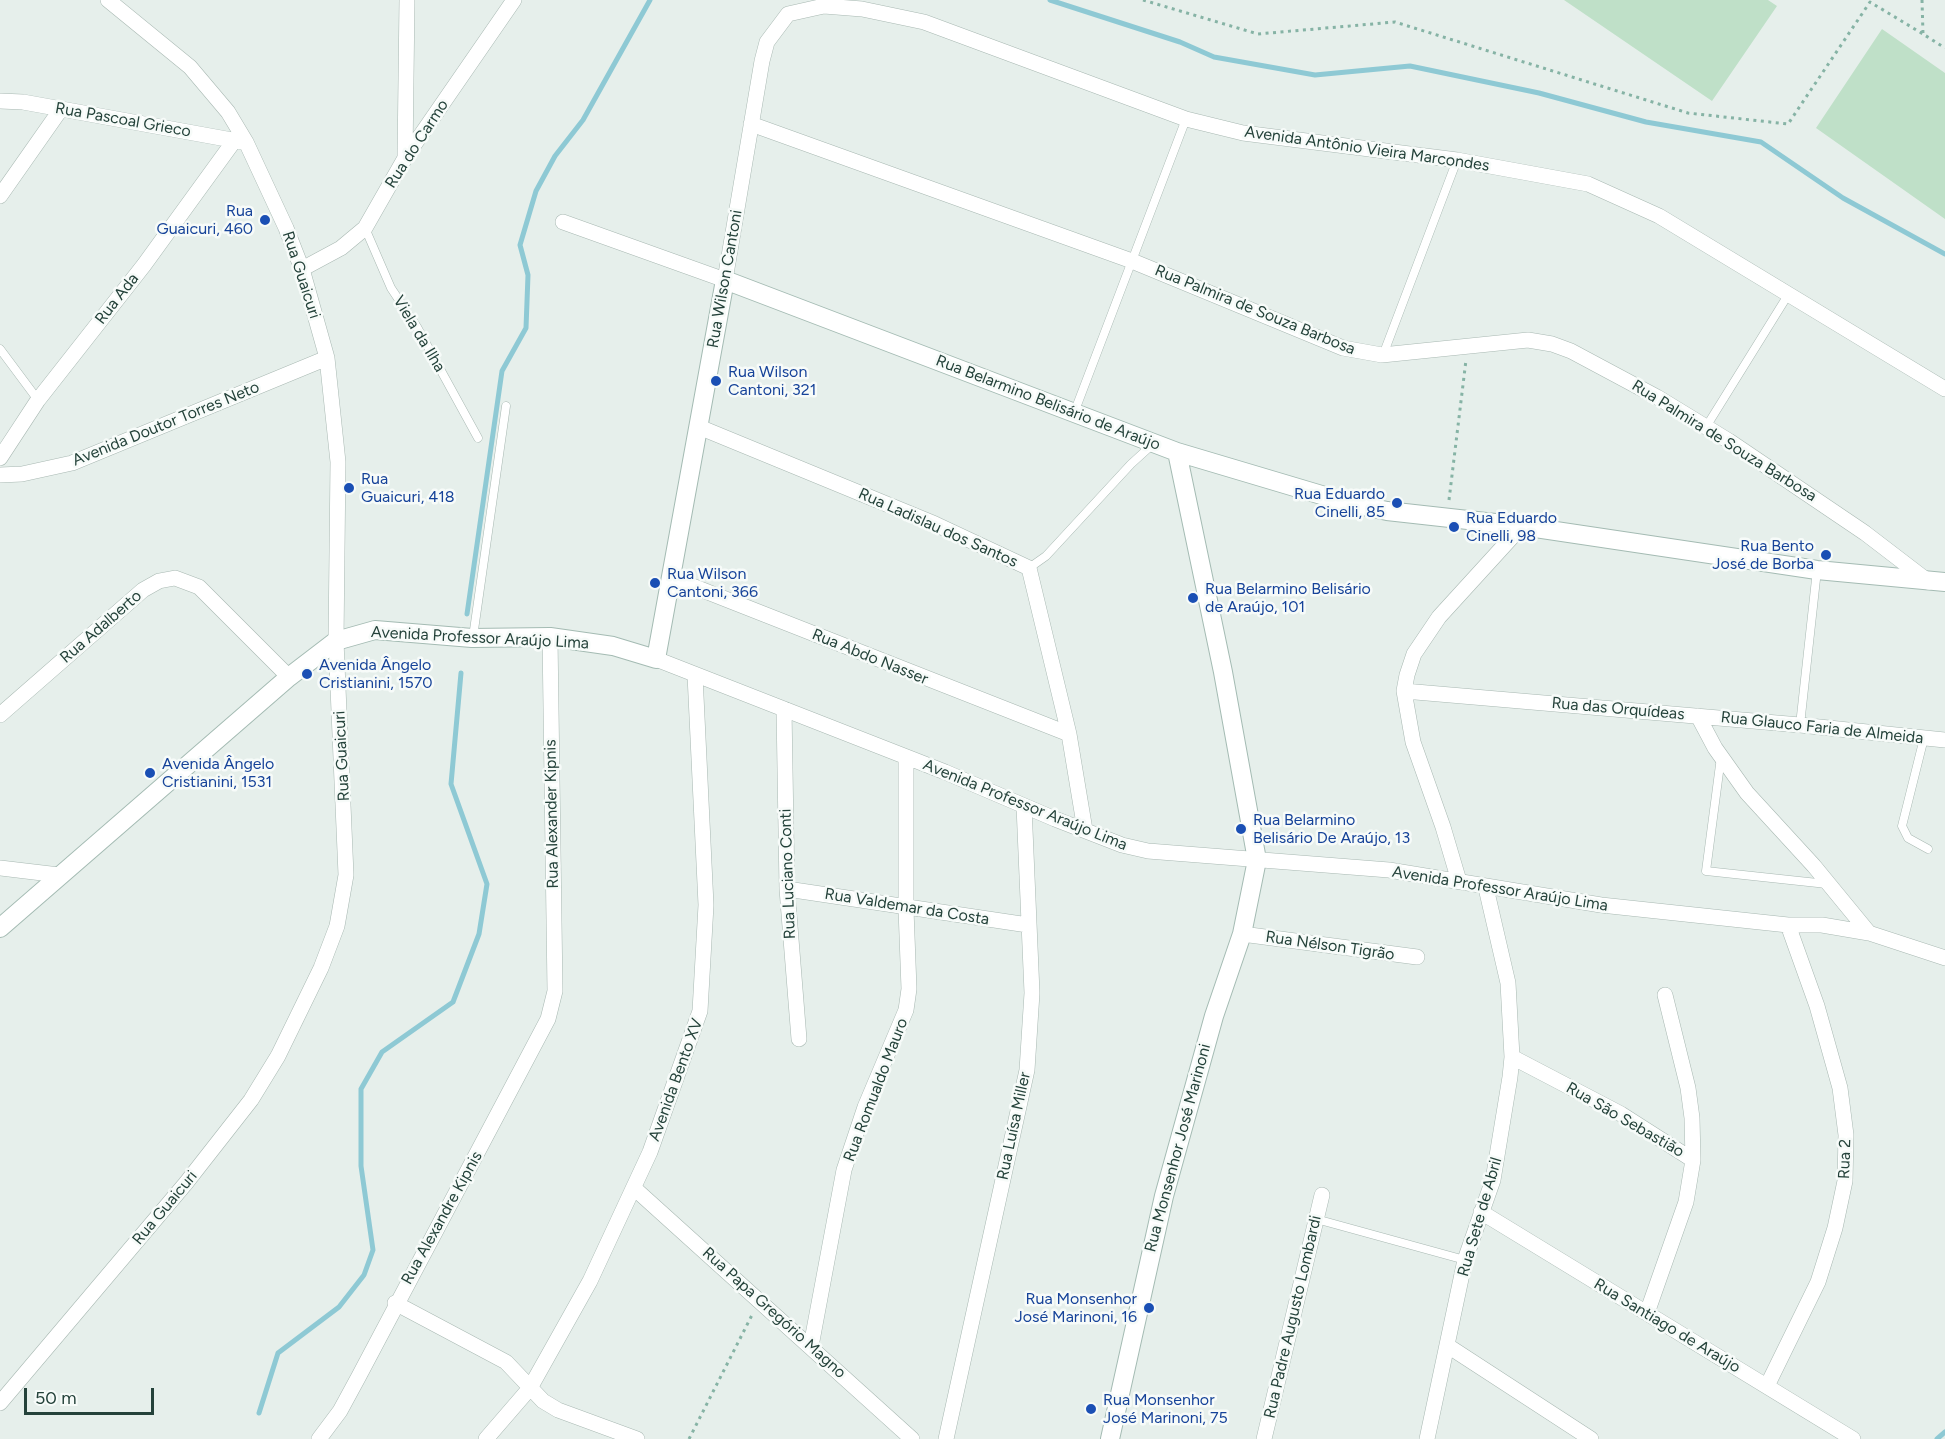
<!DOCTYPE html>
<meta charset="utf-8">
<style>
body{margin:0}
#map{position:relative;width:1945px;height:1439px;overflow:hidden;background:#e6efeb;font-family:Figtree,sans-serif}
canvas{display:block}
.scale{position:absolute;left:24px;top:1388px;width:130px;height:27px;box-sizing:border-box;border:3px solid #24423a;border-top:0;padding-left:8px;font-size:18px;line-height:21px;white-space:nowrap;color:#24423a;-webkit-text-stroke:4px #f7fbf9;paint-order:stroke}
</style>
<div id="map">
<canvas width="1945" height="1439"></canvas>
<div class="scale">50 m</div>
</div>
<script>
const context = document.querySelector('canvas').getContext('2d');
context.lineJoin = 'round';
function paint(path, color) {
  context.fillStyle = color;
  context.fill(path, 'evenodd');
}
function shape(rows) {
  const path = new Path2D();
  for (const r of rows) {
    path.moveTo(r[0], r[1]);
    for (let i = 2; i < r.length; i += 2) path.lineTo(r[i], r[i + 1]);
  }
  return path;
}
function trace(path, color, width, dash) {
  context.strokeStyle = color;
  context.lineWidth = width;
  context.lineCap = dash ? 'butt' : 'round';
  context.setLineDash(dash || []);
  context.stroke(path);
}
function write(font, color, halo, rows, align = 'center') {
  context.font = font + ' Figtree,sans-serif';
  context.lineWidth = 5;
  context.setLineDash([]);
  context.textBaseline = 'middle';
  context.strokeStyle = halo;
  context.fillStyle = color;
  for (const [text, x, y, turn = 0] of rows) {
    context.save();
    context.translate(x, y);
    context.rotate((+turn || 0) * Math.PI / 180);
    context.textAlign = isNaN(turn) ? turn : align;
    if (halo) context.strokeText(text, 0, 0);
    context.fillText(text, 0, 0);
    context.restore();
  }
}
const green = shape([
 [1564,0,1768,0,1777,6,1712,101],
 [1882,29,1945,73,1945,219,1816,128]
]);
const stream = shape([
 [1050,0,1180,42,1214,57,1315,75,1410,66,1539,93,1646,122,1761,142,1843,198,1945,254],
 [467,614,502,371,526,328,528,275,520,245,536,191,555,156,583,120,650,0],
 [259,1413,278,1353,339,1307,364,1275,373,1250,361,1166,361,1089,382,1052,453,1002,479,934,487,884,451,784,461,673],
 [1937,1439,1945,1432]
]);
const path = shape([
 [1143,0,1258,34,1395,22,1688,113,1788,124,1870,2,1923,34],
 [1922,0,1923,34,1945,48],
 [1449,500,1466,360],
 [689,1439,752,1315]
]);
const lane = shape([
 [365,228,391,288,417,327,478,438],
 [0,349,38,400],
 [1383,355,1457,160],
 [1074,413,1186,119],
 [1706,427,1788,295],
 [1029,568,1046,556,1131,464,1153,444],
 [473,637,506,406],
 [1800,725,1817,570],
 [1924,738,1902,826,1908,838,1928,849],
 [1721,757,1706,871,1827,884],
 [1316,1219,1465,1260]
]);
const street = shape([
 [0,101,23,102,243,142],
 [751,124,1132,261,1343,348,1382,355,1528,340,1552,344,1571,351,1657,397,1729,441,1865,533,1929,582],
 [405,158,407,0],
 [0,196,61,109],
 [563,222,725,280,762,61,767,42,788,14,824,6,862,9,924,22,1186,119,1243,133,1457,160,1588,184,1659,216,1945,389],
 [302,269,341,248,365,228,405,158,514,0],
 [699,427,935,524,1029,568,1069,734,1085,830],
 [0,458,38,400,144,265,234,141],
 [0,475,22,474,72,463,327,358],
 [672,578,1069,734],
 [656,659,945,772,1055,819,1122,845,1148,851,1389,870,1601,905,1788,925,1822,925,1869,933,1945,958],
 [1404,691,1800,725,1945,740],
 [784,709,787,889,799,1039],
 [0,715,143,590,159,581,175,578,199,587,289,677],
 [1698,716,1715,748,1747,793,1814,866,1869,933],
 [0,868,59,875],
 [1459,881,1443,827,1413,742,1404,691,1407,675,1414,654,1439,617,1522,526],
 [787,889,1028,925],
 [1242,934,1417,957],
 [1665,995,1688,1088,1692,1118,1693,1160],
 [1512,1057,1621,1114,1693,1160,1686,1202,1647,1313],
 [634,1188,912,1439],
 [1481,1212,1853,1439],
 [395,1303,506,1362,543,1401,558,1410,637,1439],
 [811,1346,844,1170,865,1107,906,1010,909,989,906,909,906,758],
 [1448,1346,1591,1439],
 [1767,1386,1818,1282,1835,1228,1845,1181,1846,1135,1840,1088,1817,1006,1788,925],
 [0,1403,186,1183,251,1100,278,1056,321,968,337,926,346,875,336,641,338,462,327,358,302,269,286,228,246,142,228,112,190,67,108,0],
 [319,1439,340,1411,359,1376,548,1019,555,991,550,637],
 [486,1439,530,1388,590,1281,650,1152,700,1011,706,905,695,675],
 [946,1439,1027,1070,1032,993,1024,806],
 [1264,1439,1322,1195],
 [1427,1439,1465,1260,1493,1180,1510,1077,1512,1057,1508,983,1486,888]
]);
const secondary = shape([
 [0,928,289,677,336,641,375,630,472,638,550,637,613,646,656,659,725,280,1177,452,1345,502,1387,511,1522,526,1817,570,1945,582],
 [1110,1439,1164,1196,1214,1016,1242,934,1257,860,1223,672,1177,452]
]);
const markers = [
 [265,220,6,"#1a4fb4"],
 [716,381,6,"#1a4fb4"],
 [349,488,6,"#1a4fb4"],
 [1397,503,6,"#1a4fb4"],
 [1454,527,6,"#1a4fb4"],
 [1826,555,6,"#1a4fb4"],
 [655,583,6,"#1a4fb4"],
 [1193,598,6,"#1a4fb4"],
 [307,674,6,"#1a4fb4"],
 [150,773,6,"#1a4fb4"],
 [1241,829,6,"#1a4fb4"],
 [1149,1308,6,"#1a4fb4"],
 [1091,1409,6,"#1a4fb4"]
];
const streetNames = [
 ["Rua Pascoal Grieco",123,120,10],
 ["Rua do Carmo",417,144,-57],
 ["Avenida Antônio Vieira Marcondes",1367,149,8],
 ["Rua Guaicuri",301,275,72],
 ["Rua Wilson Cantoni",725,279,-80],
 ["Rua Ada",117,299,-52],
 ["Rua Palmira de Souza Barbosa",1255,310,22],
 ["Viela da Ilha",419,334,59],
 ["Rua Belarmino Belisário de Araújo",1048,403,21],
 ["Avenida Doutor Torres Neto",166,424,-22],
 ["Rua Palmira de Souza Barbosa",1724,441,32],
 ["Rua Ladislau dos Santos",938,528,24],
 ["Rua Adalberto",101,627,-41],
 ["Avenida Professor Araújo Lima",480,638,3],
 ["Rua Abdo Nasser",870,657,22],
 ["Rua das Orquídeas",1618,709,5],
 ["Rua Glauco Faria de Almeida",1822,728,6],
 ["Rua Guaicuri",342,756,-93],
 ["Avenida Professor Araújo Lima",1025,805,22],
 ["Rua Alexander Kipnis",552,814,-91],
 ["Rua Luciano Conti",788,874,-92],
 ["Avenida Professor Araújo Lima",1500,889,9],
 ["Rua Valdemar da Costa",907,907,9],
 ["Rua Nélson Tigrão",1330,946,8],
 ["Avenida Bento XV",676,1080,-70],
 ["Rua Romualdo Mauro",876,1090,-69],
 ["Rua São Sebastião",1625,1120,30],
 ["Rua Luísa Miller",1014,1126,-78],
 ["Rua Monsenhor José Marinoni",1178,1148,-75],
 ["Rua 2",1845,1159,-88],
 ["Rua Guaicuri",165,1208,-50],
 ["Rua Sete de Abril",1480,1217,-74],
 ["Rua Alexandre Kipnis",442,1218,-61],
 ["Rua Papa Gregório Magno",774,1313,42],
 ["Rua Padre Augusto Lombardi",1293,1317,-77],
 ["Rua Santiago de Araújo",1667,1326,31]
];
const transitNames = [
 ["Rua",253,211,"right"],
 ["Guaicuri, 460",253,229,"right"],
 ["Rua Wilson",728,372],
 ["Cantoni, 321",728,390],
 ["Rua",361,479],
 ["Guaicuri, 418",361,497],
 ["Rua Eduardo",1385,494,"right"],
 ["Cinelli, 85",1385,512,"right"],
 ["Rua Eduardo",1466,518],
 ["Cinelli, 98",1466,536],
 ["Rua Bento",1814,546,"right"],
 ["José de Borba",1814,564,"right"],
 ["Rua Wilson",667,574],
 ["Cantoni, 366",667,592],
 ["Rua Belarmino Belisário",1205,589],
 ["de Araújo, 101",1205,607],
 ["Avenida Ângelo",319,665],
 ["Cristianini, 1570",319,683],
 ["Avenida Ângelo",162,764],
 ["Cristianini, 1531",162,782],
 ["Rua Belarmino",1253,820],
 ["Belisário De Araújo, 13",1253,838],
 ["Rua Monsenhor",1137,1299,"right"],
 ["José Marinoni, 16",1137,1317,"right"],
 ["Rua Monsenhor",1103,1400],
 ["José Marinoni, 75",1103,1418]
];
paint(green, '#bfe0c8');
trace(stream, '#8ec9d4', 5);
trace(lane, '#a8b8b2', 9);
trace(street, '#a8b8b2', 16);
trace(secondary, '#a4bbb3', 20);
trace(path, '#86b3a5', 3, [3, 4.5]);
trace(lane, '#fff', 8);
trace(street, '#fff', 15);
trace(secondary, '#fff', 18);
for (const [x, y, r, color] of markers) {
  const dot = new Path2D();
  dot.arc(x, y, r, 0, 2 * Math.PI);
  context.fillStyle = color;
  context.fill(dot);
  trace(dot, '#f7fbf9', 2);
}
write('16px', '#24423a', '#f7fbf9', streetNames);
write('16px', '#164399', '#f7fbf9', transitNames, 'left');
</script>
